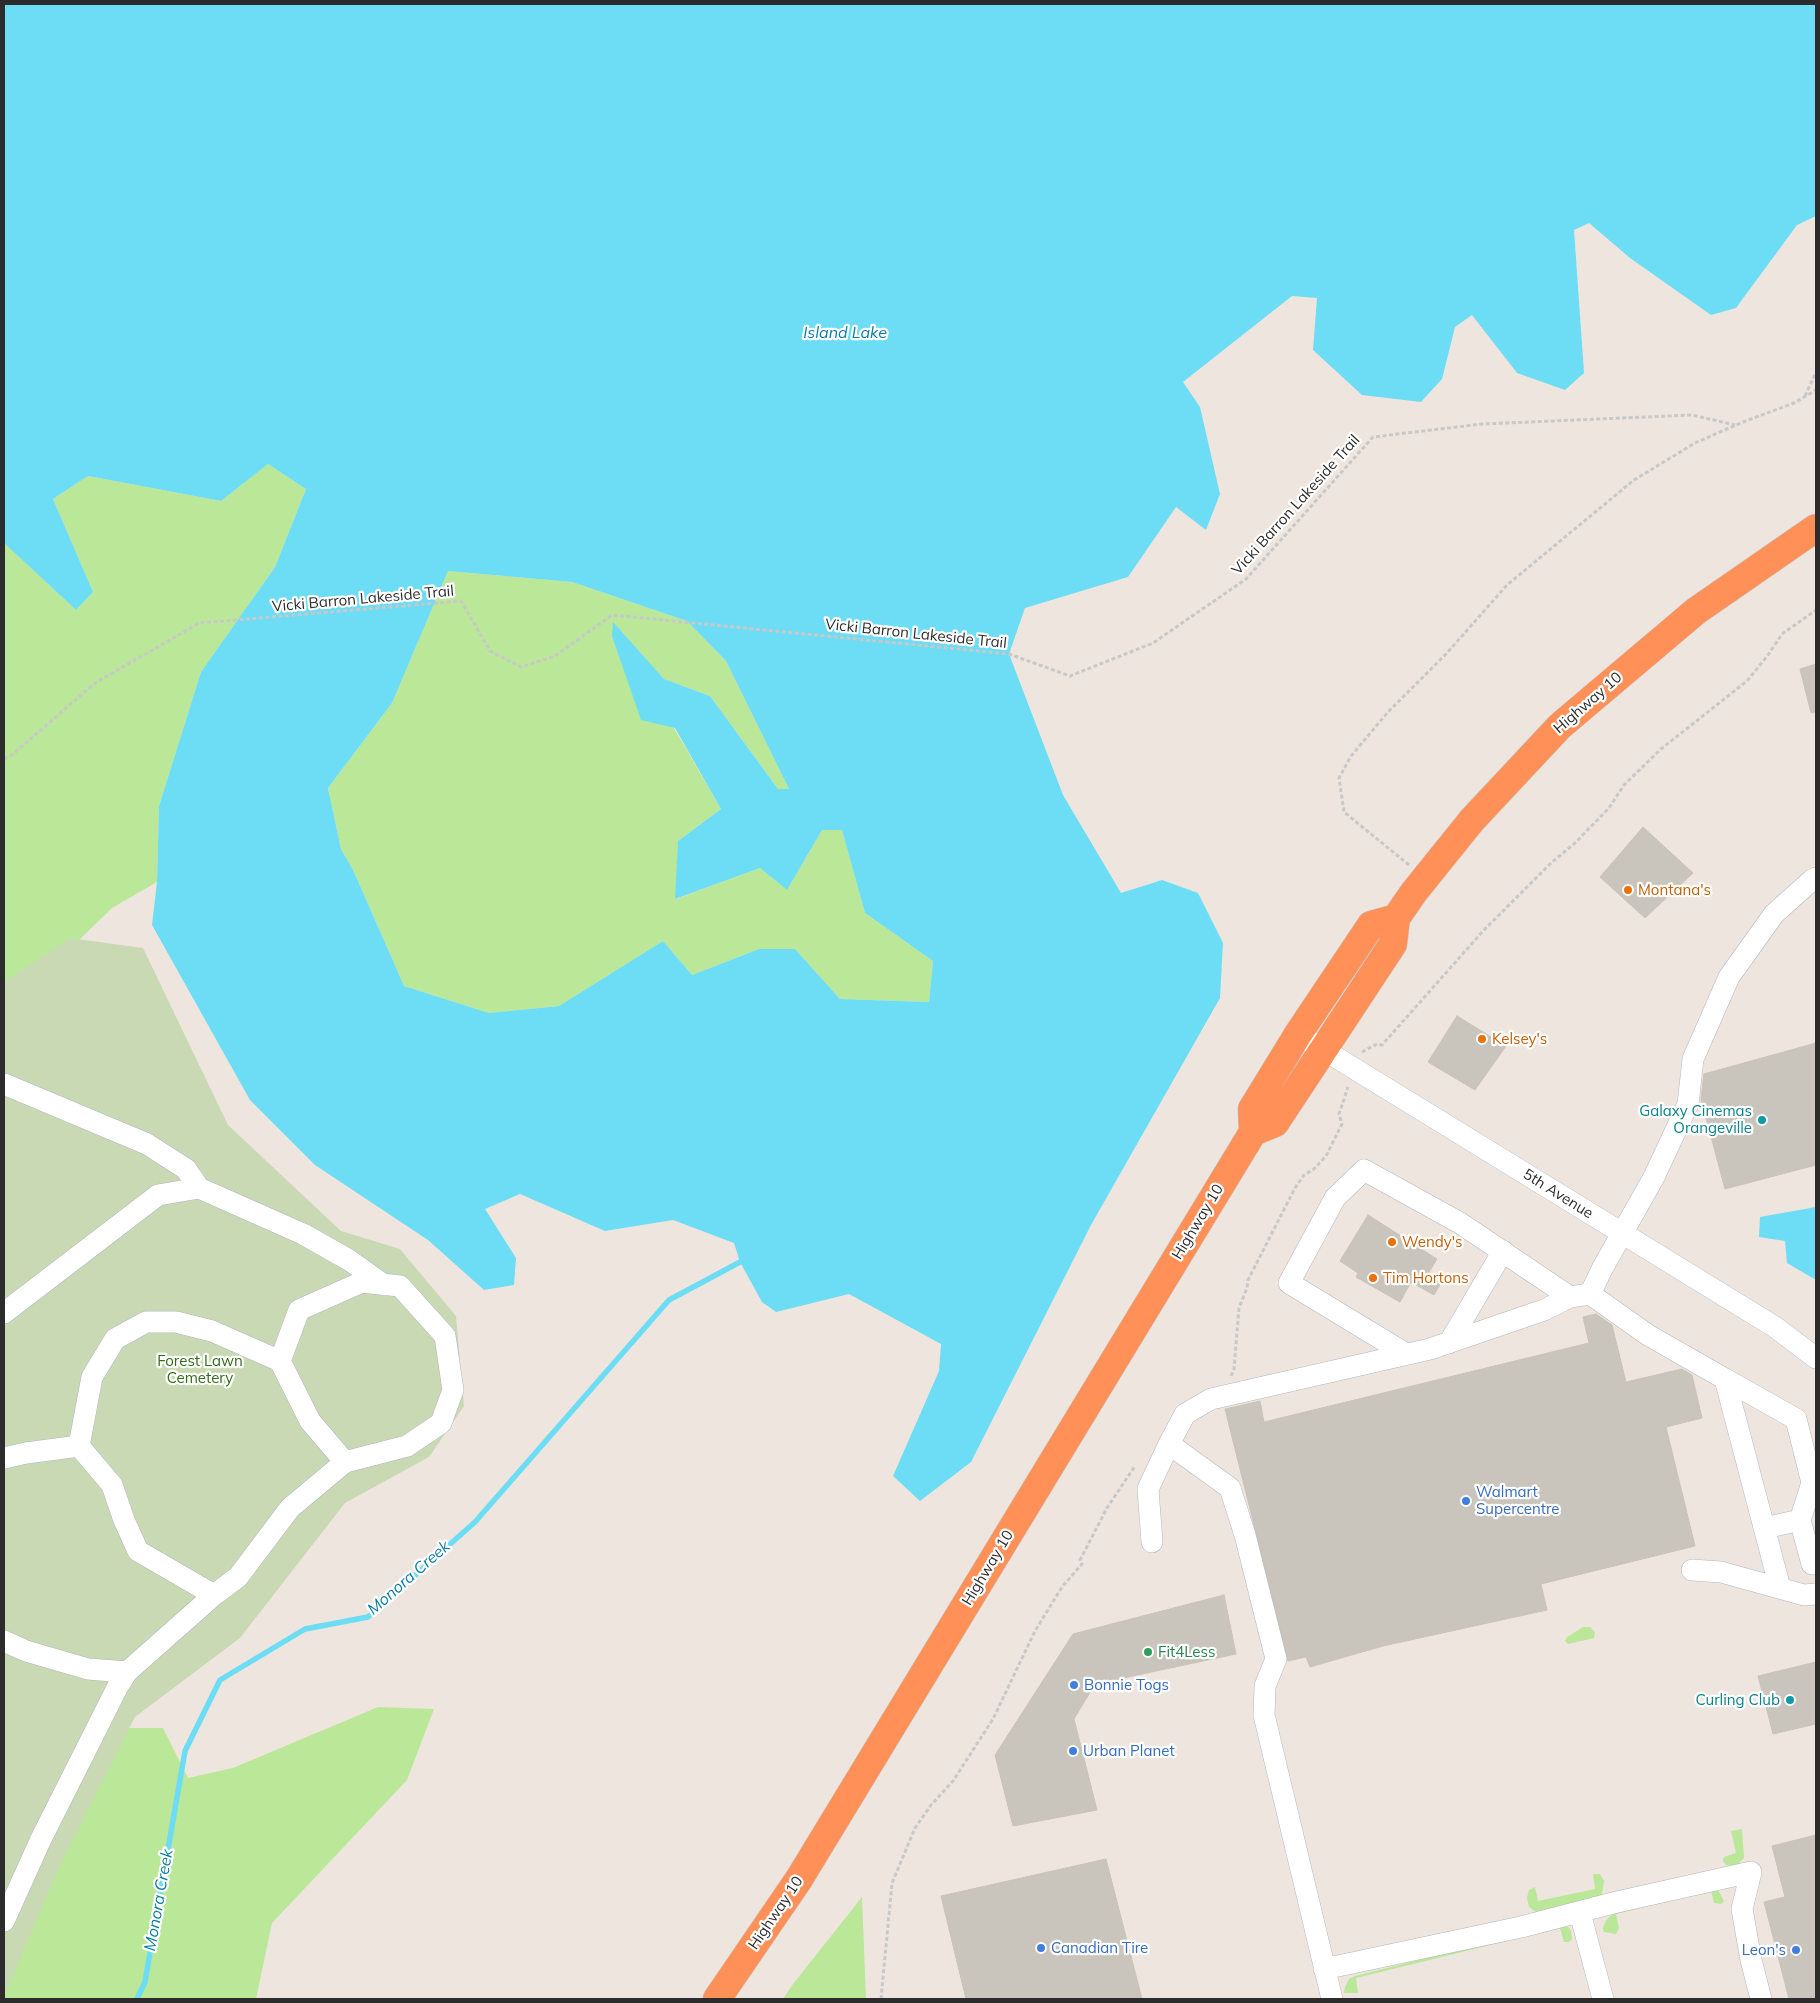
<!DOCTYPE html>
<style>
body{margin:0}
#map{position:relative;width:1820px;height:2003px;overflow:hidden;background:#eee6de;font-family:Mulish,sans-serif}
canvas{display:block}
.frame{position:absolute;inset:0;border:5px solid #2c2c2c;pointer-events:none}
</style>
<div id="map">
<canvas width="1820" height="2003"></canvas>
<div class="frame"></div>
</div>
<script>
const context = document.querySelector('canvas').getContext('2d');
context.lineJoin = 'round';
function paint(path, color) {
  context.fillStyle = color;
  context.fill(path, 'evenodd');
}
function shape(rows) {
  const path = new Path2D();
  for (const r of rows) {
    path.moveTo(r[0], r[1]);
    for (let i = 2; i < r.length; i += 2) path.lineTo(r[i], r[i + 1]);
  }
  return path;
}
function trace(path, color, width, dash) {
  context.strokeStyle = color;
  context.lineWidth = width;
  context.lineCap = dash ? 'butt' : 'round';
  context.setLineDash(dash || []);
  context.stroke(path);
}
function write(font, color, halo, rows, align = 'center') {
  context.font = font + ' Mulish,sans-serif';
  context.lineWidth = 4.5;
  context.setLineDash([]);
  context.textBaseline = 'middle';
  context.strokeStyle = halo;
  context.fillStyle = color;
  for (const [text, x, y, turn = 0] of rows) {
    context.save();
    context.translate(x, y);
    context.rotate((+turn || 0) * Math.PI / 180);
    context.textAlign = isNaN(turn) ? turn : align;
    if (halo) context.strokeText(text, 0, 0);
    context.fillText(text, 0, 0);
    context.restore();
  }
}
const green = shape([
 [268,464,306,489,275,567,201,672,159,806,157,882,112,908,4,1013,4,543,76,610,93,592,53,499,88,476,221,501],
 [448,571,572,582,687,621,726,661,789,789,778,789,710,696,664,679,613,623,721,809,678,841,676,899,760,868,787,890,822,830,842,830,865,913,933,961,929,1002,840,999,795,949,759,949,692,975,663,941,559,1006,489,1013,404,986,354,872,341,849,328,788,392,703],
 [1583,1627,1590,1627,1595,1632,1594,1638,1568,1644,1565,1641,1567,1637],
 [378,1707,434,1709,407,1780,272,1923,256,1999,4,1999,4,1994,69,1779,124,1728,163,1728,188,1778,233,1768],
 [1742,1829,1744,1858,1738,1864,1731,1866,1726,1865,1723,1861,1724,1857,1736,1853,1731,1831],
 [1593,1874,1600,1874,1604,1881,1602,1895,1571,1906,1536,1912,1529,1907,1527,1898,1529,1890,1535,1887,1538,1901,1595,1889],
 [1717,1888,1724,1901,1721,1904,1714,1903,1711,1891,1616,1914,1619,1928,1616,1934,1604,1932,1603,1928,1606,1920,1613,1914],
 [862,1897,866,1999,783,1999,793,1984],
 [1558,1925,1568,1927,1571,1931,1572,1939,1569,1942,1564,1942,1560,1928,1356,1978,1358,1993,1344,1993,1345,1987,1349,1979,1355,1976]
]);
const cemetery = shape([
 [70,938,143,948,228,1125,341,1231,400,1249,456,1316,464,1406,429,1457,345,1503,240,1638,135,1717,62,1861,4,1996,4,982]
]);
const water = shape([
 [4,4,1816,4,1816,216,1797,225,1736,308,1711,315,1630,258,1589,223,1574,230,1584,373,1565,390,1517,373,1472,315,1455,327,1442,379,1421,402,1362,395,1313,350,1317,298,1292,296,1183,382,1200,407,1220,494,1206,530,1176,507,1128,577,1025,608,1009,654,1063,795,1121,893,1162,880,1198,893,1223,943,1220,998,1091,1225,971,1462,920,1501,893,1476,939,1371,941,1344,849,1294,776,1312,762,1302,740,1262,734,1243,673,1220,605,1231,520,1194,485,1209,516,1258,514,1285,484,1290,428,1240,315,1165,250,1100,152,925,157,882,159,806,201,672,275,567,306,489,268,464,221,501,88,476,53,499,93,592,76,610,4,543],
 [448,571,572,582,687,621,726,661,789,789,778,789,710,696,664,679,613,622,612,636,641,720,675,728,721,809,678,841,675,899,760,868,787,890,822,830,842,830,865,913,933,961,929,1002,840,999,795,949,759,949,692,975,663,941,559,1006,489,1013,404,986,354,872,341,849,328,788,392,703],
 [1816,1207,1816,1280,1787,1263,1785,1241,1759,1237,1760,1217]
]);
const stream = shape([
 [137,1999,145,1982,185,1751,220,1680,305,1629,368,1617,475,1522,669,1300,740,1262]
]);
const building = shape([
 [1816,664,1816,712,1811,713,1800,669,1816,664],
 [1643,827,1693,873,1645,918,1600,877,1643,827],
 [1457,1016,1506,1046,1475,1090,1428,1062,1457,1016],
 [1816,1043,1816,1165,1725,1189,1701,1099,1704,1074,1816,1043],
 [1368,1215,1437,1259,1428,1274,1441,1283,1434,1295,1411,1282,1400,1302,1356,1277,1358,1273,1340,1261,1368,1215],
 [1596,1314,1612,1325,1626,1382,1682,1369,1692,1375,1702,1418,1666,1427,1695,1546,1541,1584,1547,1610,1383,1646,1310,1667,1306,1657,1288,1661,1225,1409,1260,1401,1264,1422,1589,1343,1583,1317,1596,1314],
 [1224,1595,1236,1654,1095,1684,1074,1719,1097,1810,1013,1826,995,1755,1073,1634,1224,1595],
 [1816,1662,1816,1724,1773,1734,1758,1676,1816,1662],
 [1816,1835,1816,1999,1789,1999,1764,1902,1785,1897,1772,1846,1816,1835],
 [1106,1859,1142,1999,966,1999,941,1896,1106,1859]
]);
const path = shape([
 [1805,396,1816,372],
 [4,759,12,755,95,683,199,623,461,601,490,651,521,667,555,656,612,615,1009,654,1070,676,1153,643,1246,579,1373,437,1482,424,1692,415,1735,425],
 [1409,865,1344,812,1339,778,1351,756,1388,712,1446,654,1507,585,1634,480,1695,443,1743,422,1794,403,1816,390],
 [1362,1052,1377,1044,1382,1045,1483,931,1552,862,1574,844,1609,808,1624,785,1661,749,1747,681,1768,655,1782,634,1816,610],
 [1231,1376,1234,1369,1239,1308,1247,1288,1248,1280,1295,1188,1304,1175,1314,1169,1326,1156,1342,1124,1339,1114,1348,1087],
 [881,1999,892,1883,915,1828,931,1805,953,1781,993,1719,1035,1631,1062,1587,1082,1564,1080,1560,1107,1508,1135,1466]
]);
const minor = shape([
 [1298,1034,1775,1327,1816,1358],
 [4,1084,147,1144,186,1169,199,1188],
 [1590,1294,1648,1335,1725,1379],
 [4,1313,158,1195,199,1188,303,1234,349,1260,384,1285],
 [1449,1343,1503,1251],
 [1406,1354,1289,1283,1335,1198,1364,1170,1460,1223,1570,1297],
 [4,1458,26,1453,79,1446],
 [1765,1528,1800,1520],
 [1152,1542,1148,1489,1169,1444],
 [1692,1570,1721,1572,1804,1595,1816,1594],
 [1780,1588,1725,1379,1796,1419,1812,1483,1800,1520,1812,1564],
 [214,1595,138,1551,124,1520,112,1485,79,1446,92,1377,115,1339,146,1322,176,1322,212,1331,280,1361],
 [4,1641,26,1651,88,1669,127,1672],
 [1580,1913,1603,1999],
 [4,1921,41,1839,118,1686,127,1672,214,1595,238,1577,290,1508,345,1462,407,1446,441,1423,453,1390,445,1336,400,1286,362,1282,299,1310,280,1361,310,1421,345,1462],
 [1324,1969,1521,1927,1617,1902,1751,1872,1742,1909,1751,1960,1761,1999],
 [1332,1999,1264,1715,1265,1686,1276,1659,1245,1535,1230,1488,1169,1444,1185,1414,1211,1399,1430,1349,1544,1310,1570,1297,1590,1294,1602,1269,1654,1177,1688,1104,1693,1059,1729,977,1774,914,1812,880,1816,878]
]);
const highway = shape([
 [1253,1132,1275,1123,1393,944,1396,918,1414,892,1472,820,1560,726,1696,611,1816,528],
 [717,1999,799,1879,1253,1132,1252,1109,1298,1034,1371,925,1396,918]
]);
const markers = [
 [1628,890,5,"#e8710a"],
 [1482,1039,5,"#e8710a"],
 [1762,1120,5,"#0f9aa8"],
 [1392,1242,5,"#e8710a"],
 [1373,1278,5,"#e8710a"],
 [1466,1501,5,"#3f7fe0"],
 [1148,1652,5,"#2e9e5b"],
 [1074,1685,5,"#3f7fe0"],
 [1790,1700,5,"#0f9aa8"],
 [1073,1751,5,"#3f7fe0"],
 [1041,1948,5,"#3f7fe0"],
 [1796,1950,5,"#3f7fe0"]
];
const streetNames = [
 ["Vicki Barron Lakeside Trail",1296,505,-48],
 ["Vicki Barron Lakeside Trail",363,599,-5],
 ["Vicki Barron Lakeside Trail",916,634,6],
 ["Highway 10",1588,703,-41],
 ["5th Avenue",1558,1194,32],
 ["Highway 10",1198,1222,-59],
 ["Highway 10",988,1568,-59],
 ["Highway 10",776,1913,-56]
];
const foodNames = [
 ["Montana's",1638,890],
 ["Kelsey's",1492,1039],
 ["Wendy's",1402,1242],
 ["Tim Hortons",1383,1278]
];
const cultureNames = [
 ["Galaxy Cinemas",1752,1111],
 ["Orangeville",1752,1128],
 ["Curling Club",1780,1700]
];
const parkNames = [
 ["Forest Lawn",200,1361],
 ["Cemetery",200,1378]
];
const shopNames = [
 ["Walmart",1476,1492],
 ["Supercentre",1476,1509],
 ["Bonnie Togs",1084,1685],
 ["Urban Planet",1083,1751],
 ["Canadian Tire",1051,1948],
 ["Leon's",1786,1950,"right"]
];
const leisureNames = [
 ["Fit4Less",1158,1652]
];
const waterNames = [
 ["Island Lake",845,333],
 ["Monora Creek",409,1578,-41],
 ["Monora Creek",159,1900,-80]
];
paint(green, '#bae798');
paint(cemetery, '#c9d9b4');
paint(water, '#6cddf5');
trace(stream, '#6cddf5', 5.5);
paint(building, '#c9c4bc');
trace(building, '#cac2b7', 1);
trace(minor, '#b2b6c0', 22);
trace(highway, '#c8c8c8', 29);
trace(path, '#c8c8c8', 3, [4, 2.5]);
trace(minor, '#fff', 21);
trace(highway, '#ff9158', 28);
for (const [x, y, r, color] of markers) {
  const dot = new Path2D();
  dot.arc(x, y, r, 0, 2 * Math.PI);
  context.fillStyle = color;
  context.fill(dot);
  trace(dot, '#fff', 2);
}
write('15px', '#2c2c2c', '#fff', streetNames);
write('15px', '#c56008', '#fff', foodNames, 'left');
write('15px', '#0d838f', '#fff', cultureNames, 'right');
write('15px', '#316e17', '#fff', parkNames);
write('15px', '#366cbe', '#fff', shopNames, 'left');
write('15px', '#27864d', '#fff', leisureNames, 'left');
write('italic 16px', '#077da5', '#fff', waterNames);
</script>
